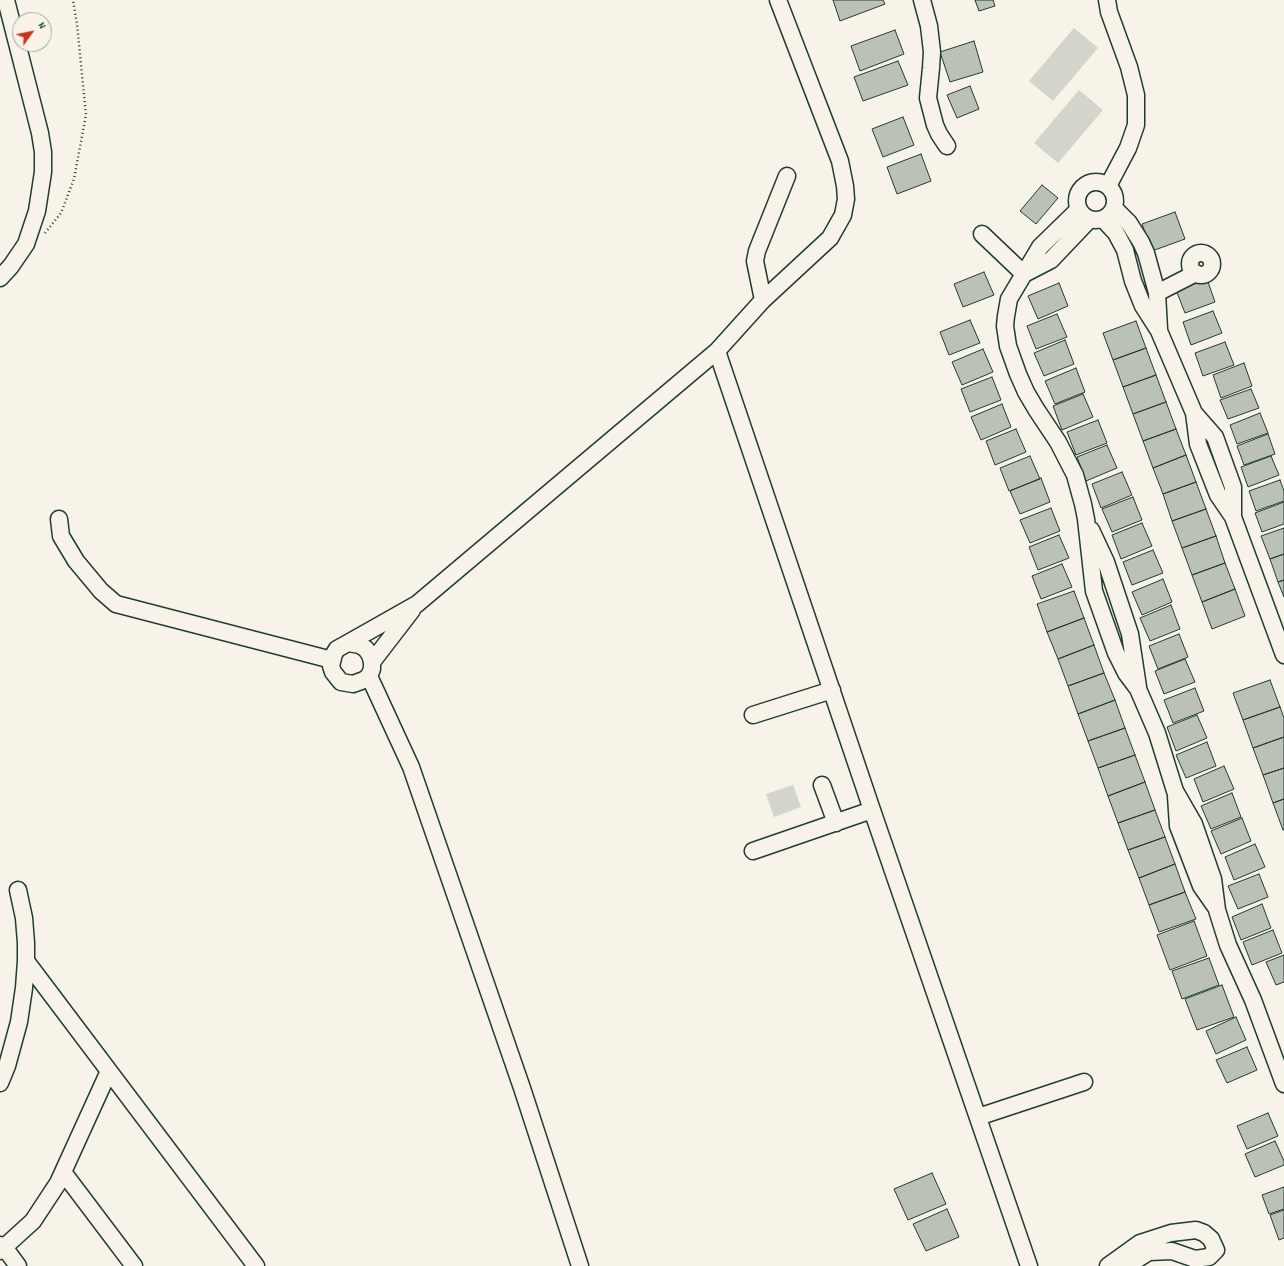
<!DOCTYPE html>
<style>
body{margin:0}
#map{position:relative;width:1284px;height:1266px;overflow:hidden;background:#f7f3e8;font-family:Dekko,sans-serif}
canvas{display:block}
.north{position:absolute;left:12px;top:12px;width:40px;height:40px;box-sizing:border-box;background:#f7f3e8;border:1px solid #a1aaa0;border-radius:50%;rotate:57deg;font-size:11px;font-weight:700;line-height:16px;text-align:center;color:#1f3d34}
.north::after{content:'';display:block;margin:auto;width:14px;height:18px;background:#c8321e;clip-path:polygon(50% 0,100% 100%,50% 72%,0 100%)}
</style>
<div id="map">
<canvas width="1284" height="1266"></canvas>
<div class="north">N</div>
</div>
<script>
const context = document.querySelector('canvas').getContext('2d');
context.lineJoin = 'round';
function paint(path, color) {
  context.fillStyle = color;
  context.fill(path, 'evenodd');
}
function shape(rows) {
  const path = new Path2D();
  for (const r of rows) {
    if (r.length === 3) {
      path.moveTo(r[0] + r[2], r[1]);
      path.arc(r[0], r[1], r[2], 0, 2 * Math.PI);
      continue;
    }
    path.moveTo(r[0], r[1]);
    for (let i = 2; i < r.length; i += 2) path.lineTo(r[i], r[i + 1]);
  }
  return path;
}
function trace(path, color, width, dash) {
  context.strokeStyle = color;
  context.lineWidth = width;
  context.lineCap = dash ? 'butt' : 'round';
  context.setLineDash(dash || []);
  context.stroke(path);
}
const green = shape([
 [1074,28,1098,48,1053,101,1029,81],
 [1079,90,1103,110,1058,163,1034,143],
 [793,785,801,807,774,817,766,794]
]);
const building = shape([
 [833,0,883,0,885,4,840,21,833,0],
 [975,0,993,0,995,6,979,11,975,0],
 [895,30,904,54,860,71,851,46,895,30],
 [974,41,983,72,950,82,940,52,974,41],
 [898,61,908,85,863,101,854,77,898,61],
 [970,86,979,109,957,118,947,95,970,86],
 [903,117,914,145,883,157,872,129,903,117],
 [921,154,931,181,897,194,887,167,921,154],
 [1042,185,1058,198,1036,224,1020,211,1042,185],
 [1175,212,1185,239,1152,251,1142,224,1175,212],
 [984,272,994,295,963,307,954,284,984,272],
 [1207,279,1215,302,1185,313,1176,290,1207,279],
 [1059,283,1068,306,1038,319,1028,296,1059,283],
 [1213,311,1222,333,1191,345,1183,322,1213,311],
 [1057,314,1067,337,1036,349,1027,326,1057,314],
 [970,320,980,343,949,355,940,332,970,320],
 [1136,321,1146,348,1113,360,1103,333,1136,321],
 [1065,340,1074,364,1044,376,1034,353,1065,340],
 [1225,342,1234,365,1203,376,1195,353,1225,342],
 [1146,348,1156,375,1123,387,1113,360,1146,348],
 [983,349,993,372,962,385,952,362,983,349],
 [1244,363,1252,386,1221,398,1213,375,1244,363],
 [1076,368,1085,392,1055,404,1045,381,1076,368],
 [1156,375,1166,402,1133,414,1123,387,1156,375],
 [992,377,1001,400,970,412,961,389,992,377],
 [1251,389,1259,408,1228,419,1220,400,1251,389],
 [1083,394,1093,417,1062,430,1053,406,1083,394],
 [1166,402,1176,429,1143,441,1133,414,1166,402],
 [1002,404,1011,427,981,440,971,417,1002,404],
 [1260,413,1268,433,1237,444,1230,425,1260,413],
 [1098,420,1107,443,1076,455,1067,432,1098,420],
 [1016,429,1026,452,995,465,986,441,1016,429],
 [1176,429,1186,455,1153,468,1143,441,1176,429],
 [1268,434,1275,454,1244,465,1237,446,1268,434],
 [1107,445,1117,468,1086,481,1077,457,1107,445],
 [1186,455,1196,482,1163,494,1153,468,1186,455],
 [1030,456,1040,479,1009,491,1000,468,1030,456],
 [1271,456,1279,475,1248,487,1241,467,1271,456],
 [1122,472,1132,495,1101,508,1092,484,1122,472],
 [1041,478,1050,502,1020,514,1010,491,1041,478],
 [1280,480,1284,491,1284,501,1256,511,1249,491,1280,480],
 [1196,482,1206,509,1172,521,1163,494,1196,482],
 [1133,497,1142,520,1112,532,1102,509,1133,497],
 [1284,502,1284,524,1262,532,1255,513,1284,502],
 [1051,508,1060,531,1030,543,1020,520,1051,508],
 [1206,509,1216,536,1182,548,1172,521,1206,509],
 [1142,523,1152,546,1121,559,1112,535,1142,523],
 [1284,528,1284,554,1270,559,1261,536,1284,528],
 [1059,535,1069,558,1038,570,1029,547,1059,535],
 [1216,536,1225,563,1192,575,1182,548,1216,536],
 [1153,550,1163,573,1132,585,1123,562,1153,550],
 [1284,554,1284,580,1278,582,1270,559,1284,554],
 [1225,563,1235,589,1202,602,1192,575,1225,563],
 [1062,564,1072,587,1041,599,1032,576,1062,564],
 [1163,579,1172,602,1142,615,1132,592,1163,579],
 [1284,580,1284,597,1278,582,1284,580],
 [1235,589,1245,616,1212,629,1202,602,1235,589],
 [1074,591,1084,618,1047,632,1037,604,1074,591],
 [1171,605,1180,629,1150,641,1140,618,1171,605],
 [1084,618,1094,645,1058,659,1047,632,1084,618],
 [1179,634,1188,657,1158,669,1149,646,1179,634],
 [1094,645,1104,673,1068,686,1058,659,1094,645],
 [1185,659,1195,682,1164,694,1155,671,1185,659],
 [1104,673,1115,700,1078,714,1068,686,1104,673],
 [1270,680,1280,707,1243,720,1233,693,1270,680],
 [1195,688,1204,711,1173,723,1164,700,1195,688],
 [1115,700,1125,728,1088,741,1078,714,1115,700],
 [1280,707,1284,718,1284,737,1253,748,1243,720,1280,707],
 [1197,715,1207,738,1176,751,1167,727,1197,715],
 [1125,728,1135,755,1098,768,1088,741,1125,728],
 [1284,737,1284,768,1263,775,1253,748,1284,737],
 [1207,742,1216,766,1186,778,1176,755,1207,742],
 [1135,755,1145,782,1108,796,1098,768,1135,755],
 [1224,766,1234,789,1203,802,1194,779,1224,766],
 [1284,768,1284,799,1273,803,1263,775,1284,768],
 [1145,782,1155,810,1118,823,1108,796,1145,782],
 [1232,793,1241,817,1211,829,1201,806,1232,793],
 [1284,799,1284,830,1283,830,1273,803,1284,799],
 [1155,810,1165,837,1128,850,1118,823,1155,810],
 [1242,818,1251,841,1221,854,1211,831,1242,818],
 [1165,837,1175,864,1139,878,1128,850,1165,837],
 [1255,844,1265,867,1234,880,1225,857,1255,844],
 [1175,864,1185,892,1149,905,1139,878,1175,864],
 [1259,874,1268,897,1238,909,1228,886,1259,874],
 [1185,892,1196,919,1159,932,1149,905,1185,892],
 [1262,904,1271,928,1241,940,1232,917,1262,904],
 [1194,921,1207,956,1170,970,1157,935,1194,921],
 [1273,930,1282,953,1252,965,1243,942,1273,930],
 [1284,955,1284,982,1276,985,1266,962,1284,955],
 [1209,958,1219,985,1182,999,1172,971,1209,958],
 [1222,985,1234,1017,1197,1030,1185,999,1222,985],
 [1236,1017,1246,1040,1216,1054,1206,1031,1236,1017],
 [1247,1047,1257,1070,1227,1083,1216,1060,1247,1047],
 [1268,1113,1278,1136,1247,1149,1237,1126,1268,1113],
 [1275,1141,1284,1161,1284,1165,1255,1177,1245,1154,1275,1141],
 [932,1173,946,1204,908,1220,894,1189,932,1173],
 [1284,1187,1284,1209,1269,1214,1262,1195,1284,1187],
 [947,1209,959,1237,926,1251,913,1224,947,1209],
 [1284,1210,1284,1238,1279,1240,1270,1215,1284,1210]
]);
const path = shape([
 [45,233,61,213,74,179,86,115,77,24,73,0]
]);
const minor = shape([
 [922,0,929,26,932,52,931,68,928,98,935,125,939,134,947,146],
 [1107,0,1109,12,1129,67,1136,95,1136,125,1128,148,1108,186],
 [1096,201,19],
 [1114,208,1129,223,1141,242,1146,253,1157,293,1159,329],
 [1079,209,1040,247,1009,299,1006,316,1005,326,1008,346,1018,374,1026,392,1036,409,1058,442,1075,475,1083,504,1086,519,1094,591,1116,653,1126,673,1138,689,1157,733,1175,791,1194,824,1213,879,1217,910,1228,945,1253,1000,1284,1084],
 [1103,219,1116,233,1125,250,1133,281,1143,306,1159,331,1194,413,1198,444,1218,495,1233,517,1284,655],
 [982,234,1024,274],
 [1201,264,11],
 [1024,274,1051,260,1090,219],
 [0,278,11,266,26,244,37,211,43,172,43,152,40,133,6,0],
 [1157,293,1196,273],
 [763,300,755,261,757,251,787,176],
 [717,351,872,810,1029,1266],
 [1194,413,1215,437,1233,487,1233,517],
 [59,519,61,536,76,561,101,591,116,604,332,660],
 [1091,530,1106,562,1130,634,1138,687],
 [348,643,417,604,717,351,763,300,830,238,843,215,846,199,845,186,840,161,778,0],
 [372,662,370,655,366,649,360,645,348,643,337,649,334,654,331,666,333,672,341,682,353,684,364,680,369,676,372,669,372,662,412,610],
 [369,676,411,767,522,1088,580,1266],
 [753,715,832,690],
 [822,785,836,823],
 [1176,796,1178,826,1201,886,1215,906],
 [753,851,872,810],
 [26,961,256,1266],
 [0,1083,7,1066,19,1022,24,988,26,961,26,943,24,918,18,890],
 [978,1117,1084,1082],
 [63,1172,134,1266],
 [0,1245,4,1247,18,1266],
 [0,1251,33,1221,58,1183,109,1071],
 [1108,1266,1140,1243,1171,1233,1196,1230,1204,1233,1211,1239,1216,1250,1209,1257,1195,1259,1172,1251,1149,1252,1126,1266]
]);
paint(green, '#d3d5ca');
paint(building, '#bbc1b6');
trace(building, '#1f3d34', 1);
trace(minor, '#1f3d34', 19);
trace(path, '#1f3d34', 2.5, [1, 3]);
trace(minor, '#f7f3e8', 16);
</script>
